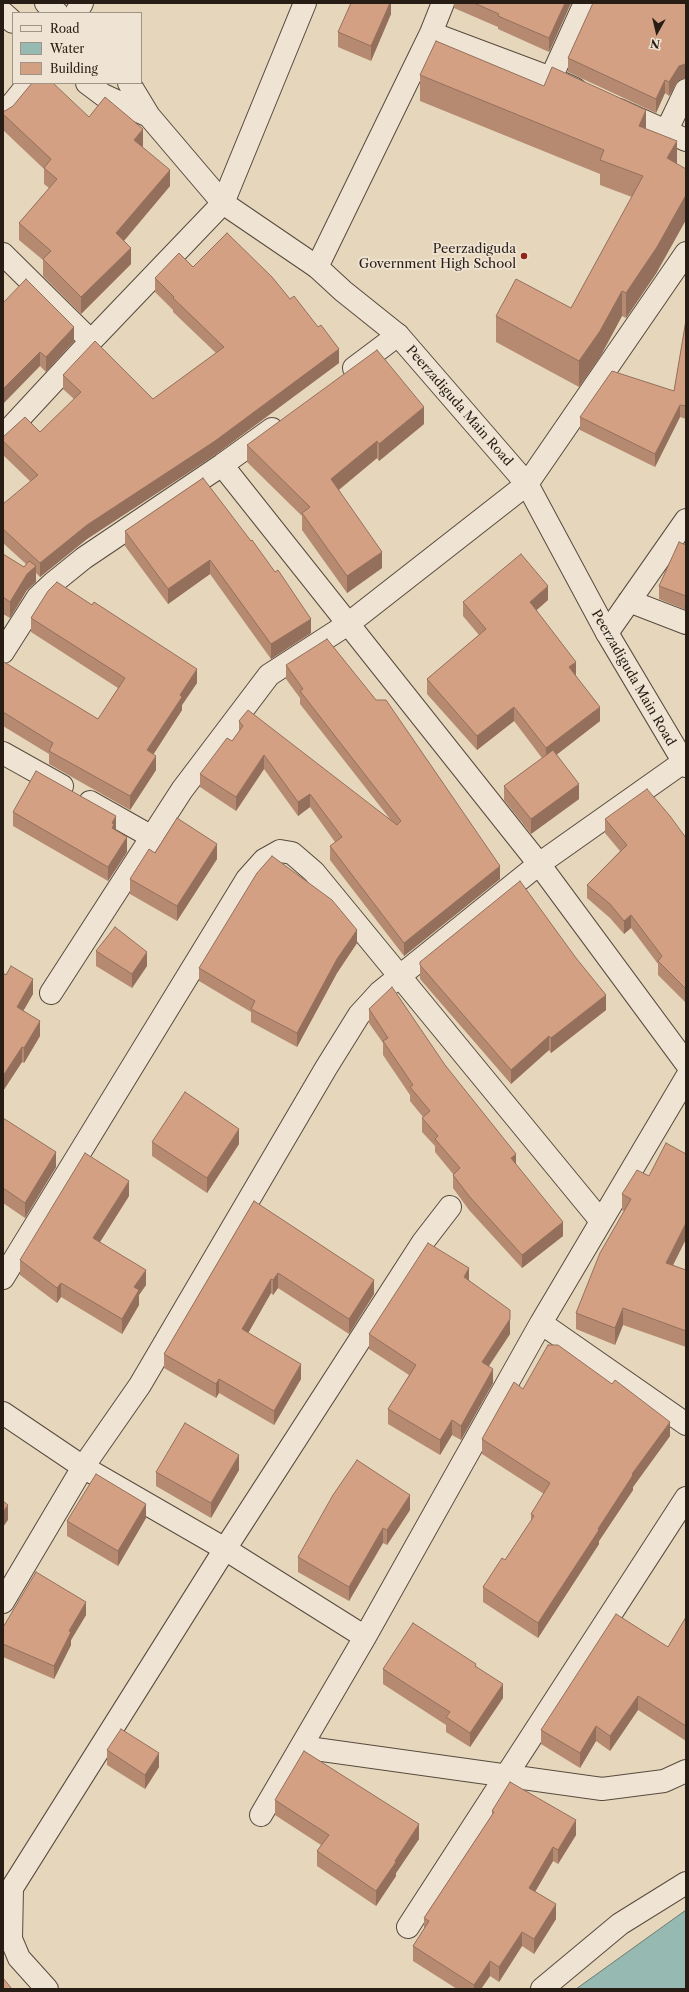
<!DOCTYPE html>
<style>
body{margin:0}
#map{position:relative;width:689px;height:1992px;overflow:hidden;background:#e6d6bb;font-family:"Libre Caslon Text",serif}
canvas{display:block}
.frame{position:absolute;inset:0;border:4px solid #271d15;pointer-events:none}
.legend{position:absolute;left:12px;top:12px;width:130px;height:72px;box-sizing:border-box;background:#efe4d3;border:1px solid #9f9487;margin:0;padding:5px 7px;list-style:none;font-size:12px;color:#271d15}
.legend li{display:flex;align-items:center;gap:8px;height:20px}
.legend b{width:20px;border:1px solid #9f9487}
.north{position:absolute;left:637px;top:12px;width:40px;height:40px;-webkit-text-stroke:3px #efe4d3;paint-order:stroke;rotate:188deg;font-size:11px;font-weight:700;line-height:16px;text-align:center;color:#271d15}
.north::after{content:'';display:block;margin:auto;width:14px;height:18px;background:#271d15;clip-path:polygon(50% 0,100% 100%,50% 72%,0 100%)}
</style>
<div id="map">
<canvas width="689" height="1992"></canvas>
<div class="frame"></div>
<ul class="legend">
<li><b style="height:5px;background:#efe4d3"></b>Road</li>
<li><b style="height:11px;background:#96b9b1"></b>Water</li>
<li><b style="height:11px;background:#d3a083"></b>Building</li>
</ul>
<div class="north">N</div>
</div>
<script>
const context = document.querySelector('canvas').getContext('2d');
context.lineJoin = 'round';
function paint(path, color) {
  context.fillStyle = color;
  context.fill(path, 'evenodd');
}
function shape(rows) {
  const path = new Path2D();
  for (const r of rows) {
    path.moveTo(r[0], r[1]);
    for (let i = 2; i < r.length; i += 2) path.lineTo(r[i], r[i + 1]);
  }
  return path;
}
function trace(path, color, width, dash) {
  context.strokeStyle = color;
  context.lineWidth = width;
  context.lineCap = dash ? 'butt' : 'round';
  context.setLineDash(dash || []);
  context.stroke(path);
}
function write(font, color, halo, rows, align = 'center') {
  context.font = font + ' "Libre Caslon Text",serif';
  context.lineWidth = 3.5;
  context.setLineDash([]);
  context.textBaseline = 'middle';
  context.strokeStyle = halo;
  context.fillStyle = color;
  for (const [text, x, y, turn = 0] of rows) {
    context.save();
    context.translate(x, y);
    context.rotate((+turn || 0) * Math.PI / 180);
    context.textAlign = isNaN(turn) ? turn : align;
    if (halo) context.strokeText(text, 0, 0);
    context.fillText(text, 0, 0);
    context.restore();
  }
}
const water = shape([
 [686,1910,686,1989,576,1989,686,1910]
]);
const minor = shape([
 [76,13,82,3],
 [431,33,551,78,575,89],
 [551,78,585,3],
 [619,110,686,140],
 [3,115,29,83],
 [666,132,686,90],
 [3,254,91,341],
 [317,267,431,33,443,3],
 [354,368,398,335],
 [3,436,91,341,223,203,305,3],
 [222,465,539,864,686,1063],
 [629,601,686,623],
 [607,633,686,520],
 [3,652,38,597,53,583,84,558,222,465,272,429],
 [3,753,62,786],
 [90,802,152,837],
 [51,993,182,790,269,675,348,624,527,484,686,253],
 [3,1278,247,879,264,860,280,851,292,853,314,872,601,1221],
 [541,1323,686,1424],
 [3,1413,83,1467,225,1549,365,1637],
 [3,1602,83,1467,140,1385,326,1068,359,1015,380,992,539,864,682,763],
 [301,1747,602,1789,664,1781,686,1771],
 [261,1815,365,1637,541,1323,686,1078],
 [408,1927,686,1498],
 [47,1989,19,1958,11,1939,12,1888,225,1549,423,1242,450,1207],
 [542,1989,620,1924,686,1883]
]);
const tertiary = shape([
 [46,3,57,13],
 [3,13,13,22],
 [87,83,103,95,149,116,129,83],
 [149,116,223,203,317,267,343,291,398,335,527,484,607,633,686,766]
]);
const wall = shape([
 [391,3,391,14,371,61,338,47,338,32],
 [454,3,571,3,549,52,498,29,498,27,454,8],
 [686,3,686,78,685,78,679,80,669,96,665,93,656,113,568,72,568,58],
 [420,75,646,128,657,272,626,318,622,316,600,357,579,387,496,342,496,316,571,308,632,197,600,185,600,174,420,101],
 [3,112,89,117,143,146,142,146,170,186,124,241,131,264,81,314,43,276,43,260,19,240,19,223,49,188,44,184,44,169,3,130],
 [193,267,339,363,215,455,87,539,40,577,36,573,36,582,27,590,10,618,3,614,3,554,24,567,26,564,3,543,3,504,31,482,3,455,3,437,40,432,74,399,63,389,63,375,153,399,216,353,173,312,173,310,155,292,155,278],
 [3,303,74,341,46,372,40,366],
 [686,320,686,419,680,417,655,467,580,430,580,417,674,391],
 [424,424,379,461,377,458,339,490,382,568,347,593,302,530,302,516,247,462,247,445],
 [203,478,311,633,271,659,210,574,168,604,125,546,125,531],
 [686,545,686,610,659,599,659,586],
 [548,600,536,610,576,676,600,721,557,754,579,799,531,834,504,800,504,786,542,758,514,721,477,750,427,694,427,679,479,635,463,616,463,602],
 [31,618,197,683,182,705,182,710,153,755,156,770,130,810,49,764,49,754,3,726,3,663,98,719,118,688,31,632],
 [286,665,500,879,404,956,330,860,330,846,335,842,310,807,298,816,264,769,236,811,200,787,200,774,232,741,239,731,239,721,390,819,300,704,300,698,286,679],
 [13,812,116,830,127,852,108,881,13,826],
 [605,819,686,838,686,1003,658,975,658,964,631,928,624,934,610,918,587,898,587,885,620,851,605,833],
 [155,853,217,859,177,921,130,894,130,879],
 [357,943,337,973,297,1047,251,1022,251,1012,199,981,199,968],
 [96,951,147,966,132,988,96,966],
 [576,958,606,1010,551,1053,549,1050,511,1084,420,979,420,962],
 [3,973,33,994,23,1011,40,1036,24,1063,22,1062,3,1091],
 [369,1009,445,1065,516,1165,563,1236,522,1268,469,1210,453,1188,453,1174,435,1152,435,1146,422,1132,422,1118,423,1117,410,1101,410,1095,383,1055,383,1043,369,1023],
 [3,1118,56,1167,25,1218,3,1203],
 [152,1142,239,1144,207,1193,152,1156],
 [686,1154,686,1239,673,1265,686,1270,686,1347,623,1325,615,1345,576,1329,576,1313,624,1211,622,1210,622,1194,649,1176],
 [129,1196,100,1242,146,1285,139,1295,139,1305,122,1334,61,1297,57,1303,20,1275,20,1260],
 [254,1201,374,1294,349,1334,278,1288,273,1295,271,1293,248,1333,301,1379,274,1425,219,1393,216,1398,164,1368,164,1354],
 [469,1280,510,1319,510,1334,489,1366,493,1383,461,1440,452,1435,440,1455,388,1424,388,1409,409,1375,369,1349,369,1334],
 [523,1389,670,1436,633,1487,633,1490,599,1541,599,1544,538,1638,483,1602,483,1587,505,1560,531,1521,531,1514,544,1494,482,1454,482,1439],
 [239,1470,211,1518,156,1486,156,1472],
 [410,1510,387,1545,383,1543,349,1601,298,1572,298,1557],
 [146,1518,118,1566,67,1536,67,1521],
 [86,1615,71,1640,71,1645,54,1679,3,1657,3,1627],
 [686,1617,686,1741,638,1710,610,1751,596,1741,580,1768,541,1744,541,1730,668,1647],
 [476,1666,503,1698,470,1747,446,1732,446,1725,383,1684,383,1669],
 [107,1750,159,1767,145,1789,107,1765],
 [275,1800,419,1839,396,1873,396,1876,376,1906,317,1866,317,1851,321,1845,275,1815],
 [492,1811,576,1835,558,1864,553,1861,535,1892,556,1919,534,1954,522,1946,499,1982,490,1976,481,1989,457,1989,413,1961,413,1946,424,1929,424,1918,492,1815]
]);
const shadedWall = shape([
 [390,3,391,3,391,14,371,61,371,46],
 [565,3,571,3,549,52,549,38],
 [685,64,685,78,679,80,669,96,669,82,679,66],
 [665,80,665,93,656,113,656,99],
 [646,110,646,135,639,126],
 [143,129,143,146,134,156,134,140],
 [677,141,677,166,667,158],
 [170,170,170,186,116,250,116,233],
 [686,195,686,220,657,272,626,318,626,293],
 [131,248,131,264,81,314,81,297],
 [622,291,622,316,600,357,579,387,579,361],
 [74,327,74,341,46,372,46,357],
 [339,349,339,363,215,455,87,539,40,577,40,563,87,525],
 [40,352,40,366,3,404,3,389],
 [680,405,680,417,655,467,655,454],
 [424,407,424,424,379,461,379,444],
 [377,441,377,458,331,496,331,479],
 [382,552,382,568,347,593,347,576],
 [210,560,210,574,168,604,168,589],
 [36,566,36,582,27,590,10,618,10,602,27,574],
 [548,586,548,600,530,616,530,602],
 [311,619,311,633,271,659,271,644],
 [576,662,576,676,569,667],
 [197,669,197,683,182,705,182,710,147,764,147,750,180,695],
 [514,707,514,721,477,750,477,736],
 [600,707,600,721,546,763,546,748],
 [264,755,264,769,236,811,236,797],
 [156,756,156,770,130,810,130,796],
 [579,784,579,799,531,834,531,819],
 [310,794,310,807,298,816,298,802],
 [116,816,116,831,114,839,112,823],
 [127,837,127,852,108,881,108,867],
 [217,844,217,859,177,921,177,906],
 [500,866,500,879,404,956,404,943],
 [631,915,631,928,624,934,624,921],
 [357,930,357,943,337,973,297,1047,297,1033,337,959],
 [147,952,147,966,132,988,132,974],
 [33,979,33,994,17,1022,17,1007],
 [606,995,606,1010,551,1053,551,1038],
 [40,1021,40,1036,24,1063,24,1048],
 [549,1036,549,1050,511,1084,511,1070],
 [22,1047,22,1062,3,1091,3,1076],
 [239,1129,239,1144,207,1193,207,1178],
 [56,1152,56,1167,25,1218,25,1203],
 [516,1154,516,1167,511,1158],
 [129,1181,129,1196,93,1253,93,1238],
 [563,1222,563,1236,522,1268,522,1255],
 [686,1223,686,1239,666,1279,666,1263],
 [469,1268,469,1283,464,1277],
 [146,1270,146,1285,139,1295,139,1305,122,1334,122,1319,134,1287],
 [278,1273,278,1288,273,1295,273,1280],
 [271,1279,271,1293,242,1344,242,1329],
 [374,1280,374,1294,349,1334,349,1319],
 [61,1283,61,1297,57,1303,57,1288],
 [623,1308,623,1325,615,1345,615,1328],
 [510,1319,510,1334,482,1376,482,1362],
 [301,1364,301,1379,274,1425,274,1411],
 [493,1369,493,1383,461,1440,461,1426],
 [219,1379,219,1393,216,1398,216,1384],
 [452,1420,452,1435,440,1455,440,1440],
 [670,1422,670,1436,633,1487,633,1490,599,1541,599,1544,538,1638,538,1623,632,1474],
 [239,1455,239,1470,211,1518,211,1503],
 [410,1495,410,1510,387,1545,387,1530],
 [146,1504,146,1518,118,1566,118,1551],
 [8,1505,8,1520,3,1527,3,1512],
 [383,1528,383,1543,349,1601,349,1587],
 [86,1602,86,1615,71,1640,71,1645,54,1679,54,1666,69,1631],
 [503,1684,503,1698,470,1747,470,1733],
 [638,1696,638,1710,610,1751,610,1736],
 [596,1726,596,1741,580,1768,580,1753],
 [159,1753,159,1767,145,1789,145,1775],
 [576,1820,576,1835,558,1864,558,1850],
 [419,1824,419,1839,396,1873,396,1876,376,1906,376,1891,395,1861],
 [553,1847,553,1861,529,1902,529,1888],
 [556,1904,556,1919,534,1954,534,1939],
 [522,1932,522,1946,499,1982,499,1967],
 [490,1961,490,1976,481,1989,474,1989,474,1985]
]);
const building = shape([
 [351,3,390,3,371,46,338,32,351,3],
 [474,3,565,3,549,38,498,16,499,14,474,3],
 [593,3,686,3,686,64,685,64,679,66,669,82,665,80,656,99,568,58,593,3],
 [436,41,544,86,552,67,646,110,639,126,677,141,667,158,686,169,686,195,657,247,626,293,622,291,600,331,579,361,496,316,516,279,571,308,643,176,600,160,604,150,420,75,436,41],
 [32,83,53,83,89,117,105,97,143,129,134,140,170,170,116,233,131,248,81,297,43,259,51,251,19,223,57,179,44,168,51,159,3,114,3,112,13,106,32,83],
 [227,233,272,277,290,299,294,296,318,327,321,325,339,349,215,441,87,525,40,563,3,529,3,504,38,475,3,441,3,437,25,417,40,432,81,392,63,375,95,341,153,399,224,347,173,298,174,297,155,278,179,253,193,267,227,233],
 [26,279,74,327,46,357,40,352,3,389,3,303,26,279],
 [686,320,686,406,680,405,655,454,580,417,612,371,674,391,686,320],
 [377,350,424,407,379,444,377,441,331,479,382,552,347,576,302,513,310,507,247,445,377,350],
 [203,478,251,541,252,540,275,572,278,570,311,619,271,644,210,560,168,589,125,531,203,478],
 [679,542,686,545,686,596,659,586,679,542],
 [3,554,24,567,29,561,36,566,27,574,10,602,3,597,3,554],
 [521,554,548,586,530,602,576,662,569,667,600,707,546,748,514,707,477,736,427,679,486,629,463,602,521,554],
 [57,582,92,605,94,602,197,669,180,695,182,697,147,750,156,756,130,796,49,751,53,743,3,712,3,663,4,662,98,719,125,678,31,618,48,591,57,582],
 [327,639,376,700,386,700,500,866,404,943,330,846,342,837,310,794,298,802,264,755,236,797,200,774,227,738,232,741,243,726,239,721,248,710,397,825,401,821,300,691,303,689,286,665,327,639],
 [553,750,579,784,531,819,504,786,553,750],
 [36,771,116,816,112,823,114,824,112,828,127,837,108,867,13,812,36,771],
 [647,789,670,816,686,838,686,989,658,961,662,956,631,915,624,921,610,904,587,885,627,845,605,819,647,789],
 [177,818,217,844,177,906,130,879,149,849,155,853,177,818],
 [272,856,332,900,357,930,337,959,297,1033,251,1009,255,1001,199,968,257,873,272,856],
 [520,881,576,958,606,995,551,1038,549,1036,511,1070,420,965,420,962,520,881],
 [115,927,147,952,132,974,96,951,115,927],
 [11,966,33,979,17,1007,40,1021,24,1048,22,1047,3,1076,3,973,6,975,11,966],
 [392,987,445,1065,516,1154,511,1158,563,1222,522,1255,469,1196,453,1175,460,1168,435,1139,438,1136,422,1118,430,1111,410,1087,413,1085,383,1041,388,1038,369,1009,392,987],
 [185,1092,239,1129,207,1178,152,1142,185,1092],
 [3,1118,56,1152,25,1203,3,1188,3,1118],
 [666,1143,686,1154,686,1223,666,1263,686,1270,686,1331,623,1308,615,1328,576,1313,600,1253,631,1199,622,1194,637,1170,649,1176,666,1143],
 [85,1153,129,1181,93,1238,146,1270,134,1287,139,1290,122,1319,61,1283,57,1288,20,1260,85,1153],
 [254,1201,374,1280,349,1319,278,1273,273,1280,271,1279,242,1329,301,1364,274,1411,219,1379,216,1384,164,1354,254,1201],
 [428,1243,469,1268,464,1277,510,1310,510,1319,482,1362,493,1369,461,1426,452,1420,440,1440,388,1409,416,1365,369,1334,428,1243],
 [548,1345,558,1345,612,1384,615,1380,670,1422,632,1474,633,1475,598,1529,599,1530,538,1623,483,1587,502,1558,505,1560,534,1516,531,1514,550,1483,482,1439,514,1382,523,1389,548,1345],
 [185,1423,239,1455,211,1503,156,1472,185,1423],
 [357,1460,410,1495,387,1530,383,1528,349,1587,298,1557,333,1495,357,1460],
 [96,1474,146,1504,118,1551,67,1521,96,1474],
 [3,1501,8,1505,3,1512,3,1501],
 [36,1572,86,1602,69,1631,71,1632,54,1666,3,1644,3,1627,5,1624,36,1572],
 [616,1614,668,1647,686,1617,686,1726,638,1696,610,1736,596,1726,580,1753,541,1730,616,1614],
 [413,1623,476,1664,475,1666,503,1684,470,1733,446,1717,450,1712,383,1669,413,1623],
 [121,1729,159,1753,145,1775,107,1750,121,1729],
 [304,1751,419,1824,395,1861,396,1862,376,1891,317,1851,329,1835,275,1800,304,1751],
 [510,1782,576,1820,558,1850,553,1847,529,1888,556,1904,534,1939,522,1932,499,1967,490,1961,474,1985,413,1946,429,1921,424,1918,494,1812,492,1811,510,1782],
 [3,1978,12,1989,3,1989,3,1978]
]);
const markers = [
 [524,256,4,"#8f2418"]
];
const poiNames = [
 ["Peerzadiguda",516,249],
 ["Government High School",516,264]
];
const streetNames = [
 ["Peerzadiguda Main Road",459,406,49],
 ["Peerzadiguda Main Road",633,678,60]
];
paint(water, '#96b9b1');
trace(water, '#6a7b73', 1);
trace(minor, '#574b3e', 24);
trace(tertiary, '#574b3e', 24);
trace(minor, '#efe4d3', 22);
trace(tertiary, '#efe4d3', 22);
paint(wall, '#b58a71');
paint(shadedWall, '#94705c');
paint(building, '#d3a083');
trace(building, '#94705c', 1);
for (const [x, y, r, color] of markers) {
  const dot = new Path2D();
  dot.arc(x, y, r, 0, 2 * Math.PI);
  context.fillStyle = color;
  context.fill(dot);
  trace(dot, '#efe4d3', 1.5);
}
write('13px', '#271d15', '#efe4d3', poiNames, 'right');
write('13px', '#271d15', '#efe4d3', streetNames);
</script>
